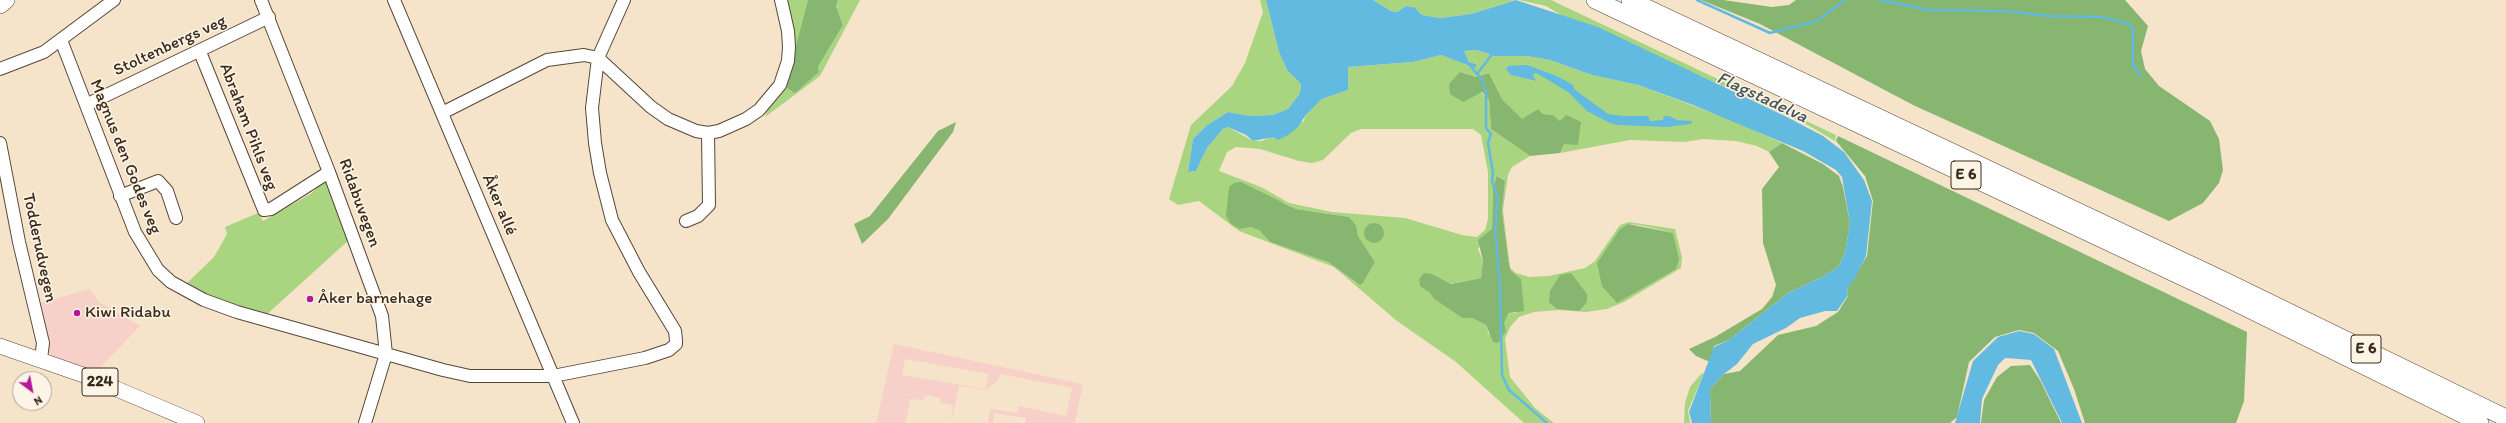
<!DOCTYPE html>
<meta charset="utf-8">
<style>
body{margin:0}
#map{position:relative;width:2506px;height:423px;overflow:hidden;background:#f6e4ca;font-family:Itim,sans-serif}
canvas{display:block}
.north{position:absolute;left:12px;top:371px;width:40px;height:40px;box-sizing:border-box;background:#fcf5e5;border:1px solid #afa495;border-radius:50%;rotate:148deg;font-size:11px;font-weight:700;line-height:16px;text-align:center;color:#3b2a1e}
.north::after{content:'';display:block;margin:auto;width:14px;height:18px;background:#b5179e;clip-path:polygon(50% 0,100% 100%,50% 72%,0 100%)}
</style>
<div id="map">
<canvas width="2506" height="423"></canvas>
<div class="north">N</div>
</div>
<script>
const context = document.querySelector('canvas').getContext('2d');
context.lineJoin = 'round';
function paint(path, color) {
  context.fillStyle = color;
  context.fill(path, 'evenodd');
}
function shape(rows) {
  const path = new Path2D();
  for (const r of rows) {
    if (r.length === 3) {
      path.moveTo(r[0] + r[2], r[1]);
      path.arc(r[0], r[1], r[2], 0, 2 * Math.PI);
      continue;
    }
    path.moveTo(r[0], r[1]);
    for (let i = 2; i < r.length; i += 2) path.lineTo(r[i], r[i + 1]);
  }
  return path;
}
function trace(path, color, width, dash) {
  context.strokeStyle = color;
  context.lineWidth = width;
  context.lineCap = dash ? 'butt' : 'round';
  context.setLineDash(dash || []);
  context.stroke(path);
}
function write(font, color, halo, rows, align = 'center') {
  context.font = font + ' Itim,sans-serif';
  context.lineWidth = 3;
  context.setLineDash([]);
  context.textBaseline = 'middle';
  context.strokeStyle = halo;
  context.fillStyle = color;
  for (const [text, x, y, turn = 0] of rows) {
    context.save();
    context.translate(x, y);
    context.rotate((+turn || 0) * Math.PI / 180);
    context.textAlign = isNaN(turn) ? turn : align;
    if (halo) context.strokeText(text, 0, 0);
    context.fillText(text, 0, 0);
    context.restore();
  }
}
const built = shape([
 [90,289,99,302,140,326,97,371,78,367,53,358,49,352,39,303],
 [894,344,1083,384,1075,423,1026,423,1026,418,994,413,993,423,988,423,990,409,1017,413,1019,406,1066,416,1072,388,1000,374,998,380,986,390,959,386,951,423,953,405,940,403,940,398,925,395,923,400,910,399,906,423,876,423],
 [905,359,988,374,986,389,902,375]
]);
const green = shape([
 [785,0,808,0,793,57,794,93,819,72,818,67,843,25,836,6,838,0,860,0,820,76,765,117,769,106,784,83],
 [1260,0,1266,0,1279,52,1287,70,1301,84,1300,93,1288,109,1272,115,1250,116,1228,112,1206,126,1193,139,1188,172,1196,171,1207,148,1223,129,1228,127,1253,141,1262,141,1304,121,1305,116,1322,99,1348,90,1348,67,1413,62,1441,55,1476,67,1476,64,1469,62,1464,51,1477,50,1494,56,1527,56,1550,60,1592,75,1638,85,1731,120,1782,143,1769,152,1757,146,1736,141,1703,139,1684,142,1630,140,1560,153,1564,144,1560,121,1553,115,1543,114,1538,109,1522,120,1502,99,1489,73,1476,77,1460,72,1489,100,1491,129,1530,156,1512,167,1508,175,1503,210,1510,268,1516,273,1529,277,1549,276,1585,268,1595,261,1620,225,1629,222,1675,229,1682,257,1681,268,1624,302,1607,309,1586,312,1559,310,1534,312,1519,317,1510,327,1505,339,1510,377,1535,408,1554,423,1524,423,1456,362,1397,321,1334,267,1239,231,1199,201,1178,205,1169,199,1191,125,1232,86,1245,63,1263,12],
 [1361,129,1473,129,1481,135,1488,172,1488,219,1485,230,1477,237,1462,235,1405,218,1332,212,1289,203,1261,187,1219,171,1227,152,1236,147,1260,149,1299,161,1312,163,1323,160,1351,133],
 [1498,176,1505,181,1502,210,1509,264,1511,271,1521,279,1516,313,1510,313,1503,323,1506,331,1489,335,1486,325,1472,318,1462,318,1434,299,1429,292,1432,274,1450,284,1481,278,1483,261,1478,249,1492,229,1493,188],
 [1283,202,1296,209,1349,217,1356,225,1358,236,1375,262,1363,283,1354,281,1328,262,1270,242,1259,230,1250,227],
 [1628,224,1639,225,1673,233,1620,229],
 [1373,0,1515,0,1471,14,1440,18,1422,15,1414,7,1406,6,1397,12,1391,11],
 [1519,0,1551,0,1836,135,1835,141,1804,123,1663,59,1634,48,1566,18,1546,6],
 [322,182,329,182,350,239,264,317,184,286,214,257,227,234,225,227,258,213,263,221,312,193],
 [1704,373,1688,411,1690,423,1684,423,1685,403,1690,387,1701,374]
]);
const forest = shape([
 [808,0,838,0,836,6,843,25,818,67,819,72,795,93,786,87,786,83],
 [1701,0,1723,0,1772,7,1789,5,1796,0,2125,0,2148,26,2141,51,2145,69,2159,86,2210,121,2219,139,2223,170,2219,183,2203,203,2169,221,1913,105,1760,24],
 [1460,72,1476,77,1489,73,1502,99,1522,119,1538,109,1543,114,1553,115,1560,121,1566,115,1581,122,1578,145,1564,144,1560,153,1530,156,1491,129,1489,100,1482,92,1463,102,1450,94,1449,84],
 [956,122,953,132,888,219,862,244,854,224,870,216,938,131],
 [1838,136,2247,332,2244,401,2236,423,2085,423,2074,389,2058,351,2034,333,2019,330,1995,337,1969,362,1957,417,1950,423,1711,423,1710,389,1724,374,1740,371,1778,335,1816,326,1838,312,1848,296,1847,289,1867,256,1873,201,1865,176,1836,141],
 [1782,143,1823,164,1839,176,1843,187,1850,223,1845,253,1839,266,1824,276,1788,293,1729,340,1714,346,1710,362,1696,356,1689,349,1715,337,1762,309,1772,297,1776,285,1763,243,1762,189,1779,167,1769,152],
 [1497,176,1505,181,1502,211,1509,264,1511,271,1521,279,1524,311,1509,313,1504,323,1506,331,1498,343,1493,342,1486,325,1472,318,1462,318,1434,299,1429,292,1420,286,1419,279,1424,273,1432,274,1451,284,1481,278,1483,261,1478,240,1492,229,1493,188],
 [1241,182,1296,209,1349,217,1356,225,1358,236,1375,262,1363,283,1360,285,1328,262,1270,242,1259,230,1250,227,1240,229,1231,224,1226,216,1229,187,1234,183],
 [1374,233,10],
 [1628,224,1673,233,1679,259,1676,269,1617,303,1602,286,1597,263,1620,229],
 [1571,273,1587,294,1587,302,1579,311,1557,309,1549,302,1550,291,1560,275],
 [2030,365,2040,380,2061,423,1981,423,1984,400,1997,377,2011,366]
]);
const water = shape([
 [1266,0,1373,0,1391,11,1397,12,1406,6,1414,7,1422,15,1440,18,1471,14,1516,0,1598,27,1787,117,1823,136,1844,152,1864,180,1872,201,1866,256,1856,276,1847,289,1848,295,1837,311,1825,311,1800,318,1786,328,1753,344,1737,364,1724,374,1710,389,1711,423,1692,423,1689,412,1714,347,1729,340,1788,293,1824,276,1839,266,1845,253,1850,223,1842,177,1836,170,1803,151,1693,105,1638,85,1592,75,1550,60,1527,56,1494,56,1477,50,1464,51,1469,62,1476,64,1476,68,1441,55,1413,62,1348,67,1348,90,1322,99,1305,116,1298,127,1288,135,1278,140,1273,137,1253,141,1246,135,1228,127,1223,129,1207,148,1196,171,1188,172,1193,139,1206,126,1228,112,1250,116,1272,115,1288,109,1300,93,1301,84,1287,70,1279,52],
 [1527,65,1557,76,1573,85,1574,89,1608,114,1623,116,1648,116,1650,121,1663,120,1664,116,1669,116,1677,120,1692,121,1691,124,1667,127,1618,125,1610,123,1587,111,1568,92,1538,74,1534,73,1533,77,1537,81,1511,75,1506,69,1508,66],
 [2019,331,2034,334,2054,349,2082,423,2062,423,2031,360,2005,358,1998,365,1982,399,1980,423,1955,423,1973,361,1998,337]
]);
const stream = shape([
 [1697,0,1770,33,1817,21,1845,0],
 [1879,0,1930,10,2004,11,2049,16,2102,17,2126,23,2133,28,2133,64,2140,76],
 [1468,63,1481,79,1486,92,1486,128,1491,134,1488,143,1493,173,1492,181,1498,199,1495,230,1500,285,1502,375,1509,390,1547,423],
 [1477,74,1493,53]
]);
const minor = shape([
 [261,0,329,172,382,316,386,354,365,423],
 [394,0,573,423],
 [61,40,135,232,158,270,171,282,204,300,237,312,443,370,470,376,553,376,645,358,669,350,676,344,676,340,675,331,639,272,612,220,600,173,595,143,592,108,598,58,624,0],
 [200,52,264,210,271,209,329,172],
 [0,69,44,52,114,0],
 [86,105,269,17],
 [442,113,547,60,584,55,598,58,651,107,668,119,696,131,708,133,719,131,746,119,759,110,780,85,788,61,789,47,788,31,781,0],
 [0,143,19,242,43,343,41,359],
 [120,196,158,181,167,191,176,218],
 [686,221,698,216,709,205,708,133]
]);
const major = shape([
 [0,346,86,376,197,423]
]);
const highway = shape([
 [1595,0,2206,288,2480,423],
 [1630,0,2225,281,2506,418],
 [0,5,6,0]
]);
const markers = [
 [310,299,4,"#b5179e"],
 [77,313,4,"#b5179e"]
];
const shields = [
 [1966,175,30],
 [2366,349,30],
 [100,382,36]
];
const shieldNames = [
 ["E 6",1966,175],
 ["E 6",2366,349],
 ["224",100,382]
];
const streetNames = [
 ["Stoltenbergs veg",170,46,-25],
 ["Abraham Pihls veg",248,127,69],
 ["Magnus den Godes veg",125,157,68],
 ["Ridabuvegen",359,203,70],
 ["Åker allé",499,205,67],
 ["Todderudvegen",39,248,78]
];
const poiNames = [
 ["Åker barnehage",318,299],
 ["Kiwi Ridabu",85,313]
];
const waterNames = [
 ["Flagstadelva",1762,98,25]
];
paint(built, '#f7d1c9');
paint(green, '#a9d581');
paint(forest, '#86b66f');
paint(water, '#63bae0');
trace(stream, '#63bae0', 2.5);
trace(minor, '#574638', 14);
trace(major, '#574638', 16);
trace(highway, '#574638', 18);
trace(minor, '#fff', 12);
trace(major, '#fff', 15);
trace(highway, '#fff', 17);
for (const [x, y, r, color] of markers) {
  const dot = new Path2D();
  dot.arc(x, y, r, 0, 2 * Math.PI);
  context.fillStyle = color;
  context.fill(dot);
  trace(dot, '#fcf5e5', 1.5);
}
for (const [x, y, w] of shields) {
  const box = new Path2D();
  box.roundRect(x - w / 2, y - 14, w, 28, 3);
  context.fillStyle = '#fcf5e5';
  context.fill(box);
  trace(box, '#3b2a1e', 1);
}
write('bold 16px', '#3b2a1e', null, shieldNames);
write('17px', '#3b2a1e', '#fcf5e5', streetNames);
write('17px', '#3b2a1e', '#fcf5e5', poiNames, 'left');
write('italic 18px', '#475558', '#fcf5e5', waterNames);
</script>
